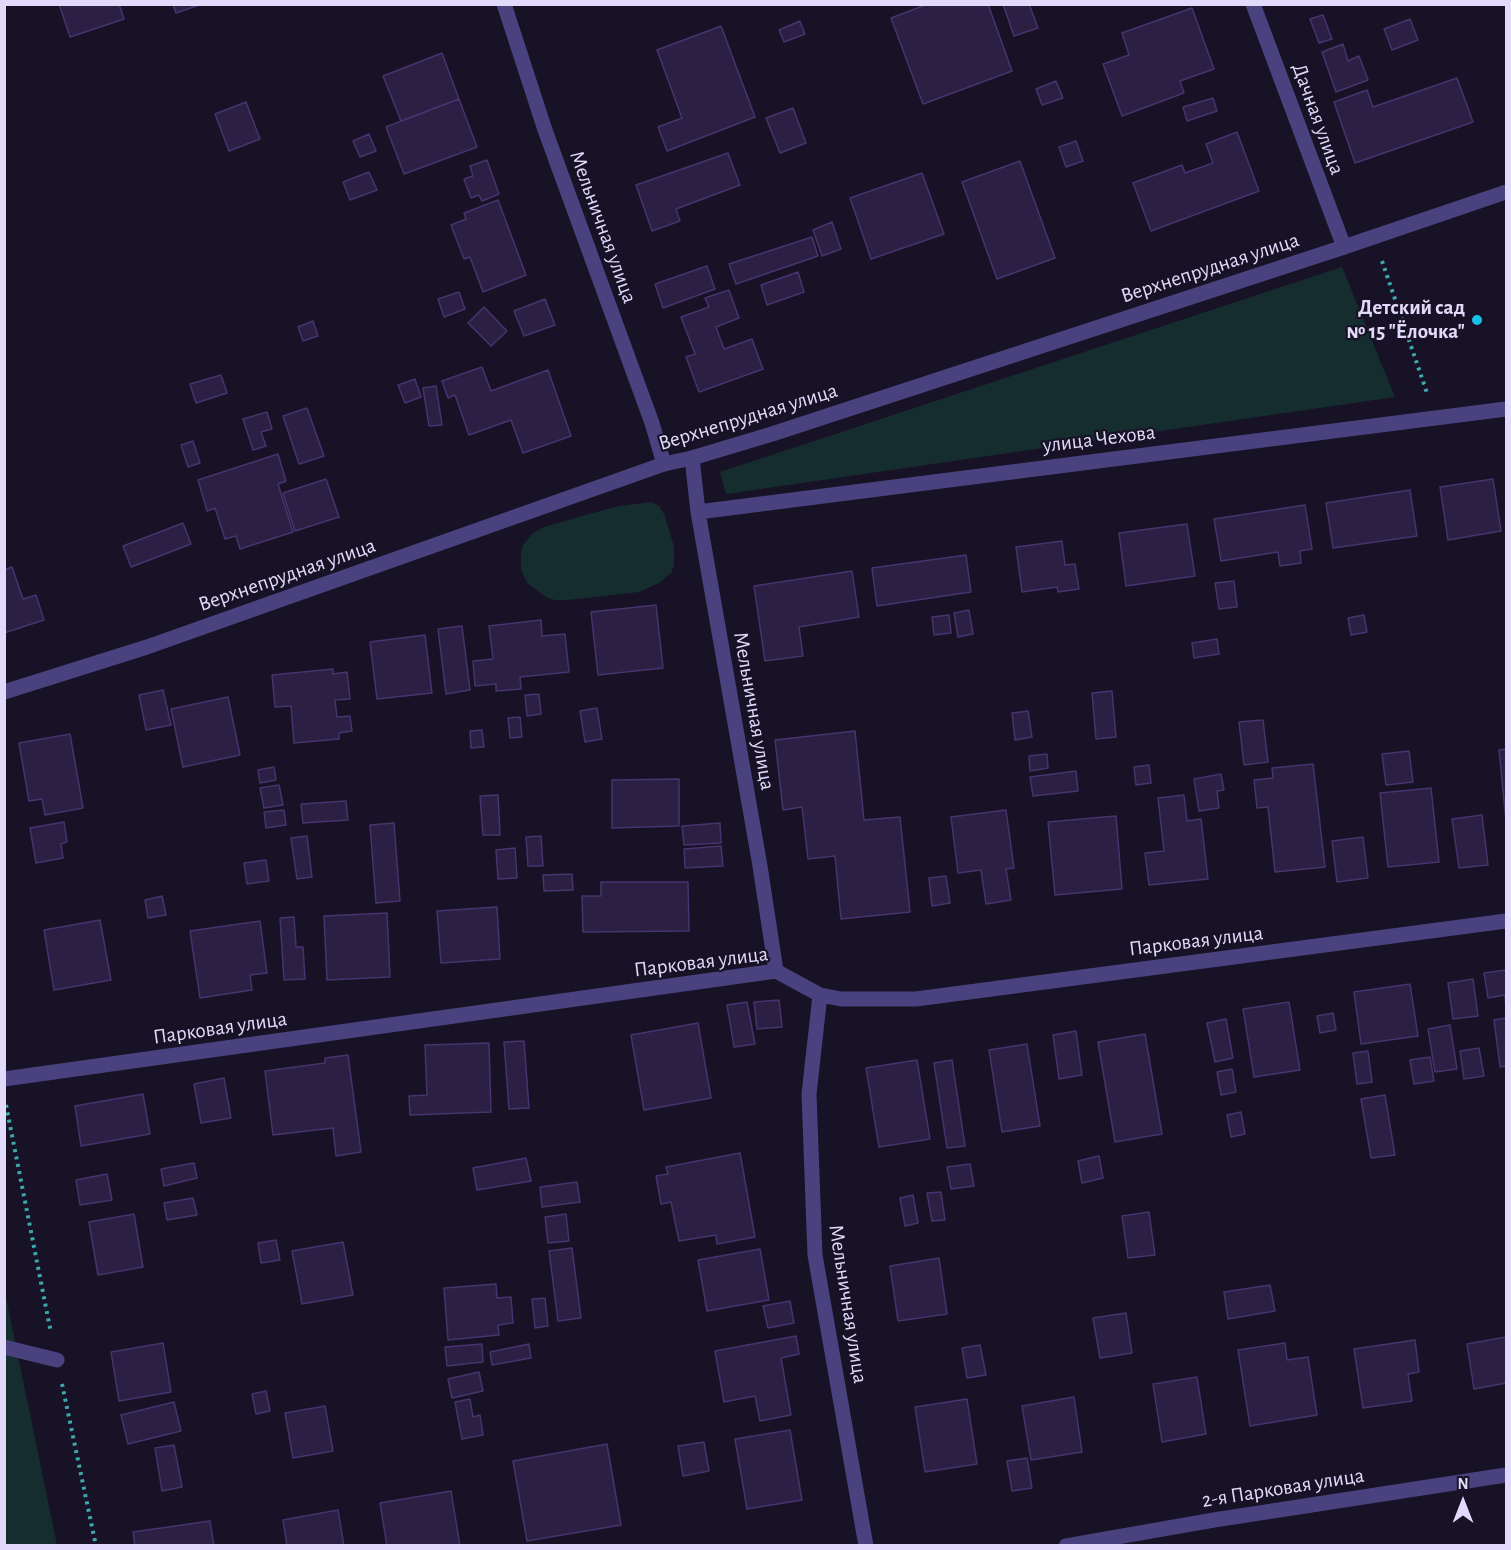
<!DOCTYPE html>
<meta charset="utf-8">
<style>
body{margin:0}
#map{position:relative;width:1511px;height:1550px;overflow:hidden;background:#171225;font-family:"Alegreya Sans",sans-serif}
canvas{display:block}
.frame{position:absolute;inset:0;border:6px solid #e1dafb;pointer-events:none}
.north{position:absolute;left:1433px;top:1472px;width:60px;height:60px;-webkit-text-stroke:4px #171225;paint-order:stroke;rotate:0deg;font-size:16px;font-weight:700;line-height:24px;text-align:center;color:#e1dafb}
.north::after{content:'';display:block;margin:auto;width:21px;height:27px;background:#e1dafb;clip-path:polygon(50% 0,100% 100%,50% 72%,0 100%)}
</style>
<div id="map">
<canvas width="1511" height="1550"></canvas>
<div class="frame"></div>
<div class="north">N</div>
</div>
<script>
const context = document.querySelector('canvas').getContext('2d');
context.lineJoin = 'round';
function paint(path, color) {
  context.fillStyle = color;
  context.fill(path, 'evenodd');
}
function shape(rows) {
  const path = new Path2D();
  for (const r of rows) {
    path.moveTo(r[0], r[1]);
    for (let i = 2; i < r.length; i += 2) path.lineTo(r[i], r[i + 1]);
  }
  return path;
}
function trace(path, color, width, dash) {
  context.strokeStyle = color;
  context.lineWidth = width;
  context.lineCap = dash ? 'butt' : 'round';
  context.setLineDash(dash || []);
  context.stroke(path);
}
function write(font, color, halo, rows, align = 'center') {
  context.font = font + ' "Alegreya Sans",sans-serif';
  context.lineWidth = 4.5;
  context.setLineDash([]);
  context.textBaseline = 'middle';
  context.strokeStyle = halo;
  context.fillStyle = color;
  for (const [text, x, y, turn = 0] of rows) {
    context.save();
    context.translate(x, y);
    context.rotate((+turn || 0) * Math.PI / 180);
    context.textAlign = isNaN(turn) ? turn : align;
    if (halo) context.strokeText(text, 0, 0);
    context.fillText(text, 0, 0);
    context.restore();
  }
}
const green = shape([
 [1342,267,1395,397,726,494,720,472],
 [651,502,659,506,664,514,674,546,674,566,671,573,659,583,639,592,567,600,555,600,546,597,527,583,521,569,521,552,523,545,533,533,544,527,589,514,619,506],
 [5,1293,57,1545,5,1545]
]);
const building = shape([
 [59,4,119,4,124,19,70,37,59,4],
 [173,4,202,4,176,13,173,4],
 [928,4,988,4,1012,71,923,104,891,18,928,4],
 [1003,4,1029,4,1038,28,1014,36,1003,4],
 [1192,8,1214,69,1180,81,1184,93,1122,116,1103,64,1129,55,1122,33,1192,8],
 [1323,15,1332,39,1319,43,1310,19,1323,15],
 [1410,19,1418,40,1392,50,1384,29,1410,19],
 [800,21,805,34,784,42,779,30,800,21],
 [721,26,755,117,667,151,658,127,682,118,657,50,721,26],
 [1343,44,1348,61,1359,56,1368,80,1336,92,1322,52,1343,44],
 [442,53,459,99,401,121,383,76,442,53],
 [1457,78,1473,122,1355,163,1334,102,1367,90,1373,107,1457,78],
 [1056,81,1063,98,1042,105,1036,89,1056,81],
 [1213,98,1217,111,1187,121,1183,107,1213,98],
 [459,99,477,147,404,174,386,127,459,99],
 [246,102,260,139,229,151,215,114,246,102],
 [793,108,806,143,780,153,766,118,793,108],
 [1237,132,1259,191,1151,231,1133,183,1182,165,1185,173,1213,163,1206,144,1237,132],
 [369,134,376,151,360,157,353,141,369,134],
 [1076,141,1083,161,1066,167,1059,147,1076,141],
 [728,153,740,185,676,209,680,221,652,231,636,185,728,153],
 [487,160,499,194,482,201,479,195,471,198,464,179,473,176,470,166,487,160],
 [1020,161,1055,258,997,279,962,182,1020,161],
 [369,172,377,190,350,200,343,182,369,172],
 [922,173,944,234,871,259,850,198,922,173],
 [498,200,526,275,483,292,470,257,464,259,451,225,466,219,464,213,498,200],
 [832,222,841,249,822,256,813,230,832,222],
 [812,237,818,256,736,284,729,264,812,237],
 [707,266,715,289,663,308,655,284,707,266],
 [798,272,804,292,767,305,761,285,798,272],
 [729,290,739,318,716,327,724,349,752,339,763,369,699,392,686,357,695,354,681,317,709,307,705,298,729,290],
 [459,292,465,309,444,317,438,299,459,292],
 [545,299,555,325,524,336,514,311,545,299],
 [484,307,507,331,491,346,468,323,484,307],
 [313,321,318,336,303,341,298,327,313,321],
 [482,367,491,391,548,370,571,436,523,453,511,420,469,435,455,395,448,398,442,381,482,367],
 [221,375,227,393,196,403,190,384,221,375],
 [415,379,421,397,405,403,398,385,415,379],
 [436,386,442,425,429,426,423,388,436,386],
 [307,408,324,456,299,464,283,416,307,408],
 [267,412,272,429,261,432,266,446,253,450,243,419,267,412],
 [193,441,200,463,188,467,181,445,193,441],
 [278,454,286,481,278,484,293,532,240,549,236,536,225,539,215,508,207,511,198,480,278,454],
 [326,479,339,517,295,531,283,493,326,479],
 [1493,479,1501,531,1448,540,1440,487,1493,479],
 [1410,490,1417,536,1333,548,1326,503,1410,490],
 [1305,505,1312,549,1300,551,1301,563,1280,566,1278,552,1221,561,1214,519,1305,505],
 [183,523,191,544,131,567,123,546,183,523],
 [1187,524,1195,576,1126,586,1119,533,1187,524],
 [1062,541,1065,565,1075,564,1079,589,1058,592,1057,587,1022,592,1016,547,1062,541],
 [966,555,971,592,877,606,872,568,966,555],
 [12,567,23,599,36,595,44,620,4,633,4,570,12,567],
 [852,571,859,617,799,627,803,656,765,661,754,586,852,571],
 [1234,581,1237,607,1219,609,1215,583,1234,581],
 [656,605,663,668,598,675,591,612,656,605],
 [969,610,973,634,958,637,954,613,969,610],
 [949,615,951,633,934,635,932,617,949,615],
 [1364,615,1367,632,1351,635,1348,618,1364,615],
 [541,620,542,636,565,634,569,672,520,677,521,689,496,691,496,684,475,686,473,661,493,659,489,626,541,620],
 [462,626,470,690,446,694,438,629,462,626],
 [425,635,432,693,377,699,370,642,425,635],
 [1217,639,1219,654,1194,658,1192,643,1217,639],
 [333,669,333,674,347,672,350,699,335,700,337,717,350,716,352,731,339,733,339,739,294,743,291,706,275,707,272,675,333,669],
 [163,690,171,725,146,730,139,695,163,690],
 [1112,691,1116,737,1096,739,1092,693,1112,691],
 [539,694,541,714,527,716,525,695,539,694],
 [228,697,240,755,183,767,171,709,228,697],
 [597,708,602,739,585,742,580,711,597,708],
 [1028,711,1032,737,1015,740,1012,713,1028,711],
 [520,717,522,737,510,738,508,718,520,717],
 [1263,720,1268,762,1244,765,1239,722,1263,720],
 [482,730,484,747,471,748,470,731,482,730],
 [855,731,864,820,900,817,910,912,841,919,835,856,808,859,802,807,783,810,775,740,855,731],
 [70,734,83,808,45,815,42,799,29,801,19,743,70,734],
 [1506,749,1506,821,1499,750,1506,749],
 [1409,751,1413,782,1386,785,1382,754,1409,751],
 [1047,754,1048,768,1030,771,1029,756,1047,754],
 [1313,764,1325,867,1275,872,1268,807,1257,808,1254,780,1273,778,1272,768,1313,764],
 [1149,765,1151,783,1136,785,1134,767,1149,765],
 [274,767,276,780,260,783,258,770,274,767],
 [1076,771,1078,791,1033,796,1030,777,1076,771],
 [1221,774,1224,790,1217,791,1219,808,1199,811,1194,779,1221,774],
 [679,779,679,826,612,828,612,780,679,779],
 [279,785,283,805,264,808,260,788,279,785],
 [1431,788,1439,862,1388,867,1380,793,1431,788],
 [498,795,500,835,483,835,480,796,498,795],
 [1184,795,1187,821,1201,819,1208,879,1149,885,1145,853,1164,851,1158,798,1184,795],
 [346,801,348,820,303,823,301,804,346,801],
 [284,810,286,825,266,828,264,812,284,810],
 [1006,810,1014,868,1006,869,1011,900,986,904,981,870,958,873,951,817,1006,810],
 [1482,815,1488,865,1459,868,1452,819,1482,815],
 [1116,816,1122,889,1055,895,1048,822,1116,816],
 [64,822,67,842,61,844,63,858,36,863,30,828,64,822],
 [394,823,400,901,376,903,370,825,394,823],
 [720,823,721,843,684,845,682,826,720,823],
 [307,836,312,877,297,879,291,838,307,836],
 [541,836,543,866,528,866,526,837,541,836],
 [1363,837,1368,878,1337,882,1332,841,1363,837],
 [721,846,723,866,685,868,684,849,721,846],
 [515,848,517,878,498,879,496,850,515,848],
 [266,860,269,881,247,884,244,863,266,860],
 [572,874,573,890,544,891,543,875,572,874],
 [946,876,950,903,932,906,929,878,946,876],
 [601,882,688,882,689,931,583,932,582,896,601,896,601,882],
 [162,896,166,915,148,918,145,900,162,896],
 [497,907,500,959,441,963,437,911,497,907],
 [387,913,390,977,327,980,324,916,387,913],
 [294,917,296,947,303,947,305,979,284,980,280,918,294,917],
 [100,920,111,980,54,990,44,930,100,920],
 [260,921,267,973,250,975,252,990,200,998,190,931,260,921],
 [1506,970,1506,1009,1505,995,1488,998,1484,973,1506,970],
 [1473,979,1478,1016,1453,1019,1448,983,1473,979],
 [1410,984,1418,1036,1361,1044,1354,992,1410,984],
 [779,1000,782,1027,757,1029,754,1002,779,1000],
 [747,1002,755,1044,734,1047,727,1005,747,1002],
 [1289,1002,1300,1070,1254,1077,1243,1009,1289,1002],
 [1333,1013,1336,1030,1320,1033,1317,1016,1333,1013],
 [1506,1018,1506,1066,1500,1067,1494,1020,1506,1018],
 [1226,1019,1233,1058,1215,1062,1207,1023,1226,1019],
 [698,1023,711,1098,644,1110,631,1035,698,1023],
 [1450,1025,1457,1069,1435,1072,1428,1029,1450,1025],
 [1076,1031,1082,1075,1059,1079,1053,1035,1076,1031],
 [1145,1034,1162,1134,1115,1142,1098,1042,1145,1034],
 [524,1041,529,1108,509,1109,504,1042,524,1041],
 [489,1043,491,1112,410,1115,409,1096,427,1095,425,1045,489,1043],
 [1027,1044,1040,1126,1002,1132,989,1050,1027,1044],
 [1479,1048,1484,1076,1464,1079,1460,1051,1479,1048],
 [1368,1051,1372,1082,1357,1084,1353,1053,1368,1051],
 [348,1055,361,1152,336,1156,333,1128,273,1135,265,1071,325,1063,325,1058,348,1055],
 [1430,1057,1434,1081,1414,1084,1410,1060,1430,1057],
 [917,1060,930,1139,879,1147,866,1068,917,1060],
 [952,1060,965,1146,947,1148,934,1063,952,1060],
 [1232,1069,1236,1092,1221,1095,1217,1072,1232,1069],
 [224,1078,231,1118,201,1123,194,1084,224,1078],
 [143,1094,150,1134,81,1146,75,1106,143,1094],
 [1385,1095,1395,1155,1371,1158,1361,1099,1385,1095],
 [1241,1112,1245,1134,1231,1137,1227,1115,1241,1112],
 [740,1153,755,1237,717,1244,716,1235,679,1241,671,1202,661,1204,656,1176,668,1174,666,1167,740,1153],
 [1099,1156,1103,1178,1082,1183,1078,1161,1099,1156],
 [526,1158,531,1181,477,1190,473,1168,526,1158],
 [194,1163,197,1178,164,1186,161,1169,194,1163],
 [970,1164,974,1186,951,1189,947,1167,970,1164],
 [107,1174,112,1200,80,1205,76,1180,107,1174],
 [577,1182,580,1202,542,1207,540,1187,577,1182],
 [941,1192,945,1220,932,1221,927,1193,941,1192],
 [913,1195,918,1223,905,1226,900,1198,913,1195],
 [193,1198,197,1215,167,1220,164,1203,193,1198],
 [1149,1212,1155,1255,1128,1258,1122,1216,1149,1212],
 [134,1214,143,1267,98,1275,89,1222,134,1214],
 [566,1214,569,1241,548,1243,545,1217,566,1214],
 [276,1240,280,1260,261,1263,258,1243,276,1240],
 [343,1242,353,1295,302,1304,292,1251,343,1242],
 [572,1248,581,1318,558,1321,549,1251,572,1248],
 [760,1249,769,1300,707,1311,698,1260,760,1249],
 [939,1258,947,1314,898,1321,890,1266,939,1258],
 [496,1284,497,1298,511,1297,513,1323,498,1325,499,1335,448,1340,444,1288,496,1284],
 [1270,1285,1275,1311,1228,1319,1224,1292,1270,1285],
 [545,1298,548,1326,535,1328,532,1299,545,1298],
 [790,1301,794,1323,768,1328,763,1306,790,1301],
 [1126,1313,1132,1353,1100,1358,1093,1318,1126,1313],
 [796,1336,799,1354,781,1358,791,1415,760,1421,755,1396,724,1402,715,1351,796,1336],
 [1506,1337,1506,1383,1474,1389,1467,1344,1506,1337],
 [1415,1340,1419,1372,1408,1374,1412,1401,1363,1408,1354,1349,1415,1340],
 [163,1343,171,1392,119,1401,111,1352,163,1343],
 [1285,1343,1287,1360,1308,1357,1317,1415,1250,1426,1238,1350,1285,1343],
 [482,1344,483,1362,447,1366,445,1347,482,1344],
 [529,1344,531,1358,492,1365,490,1352,529,1344],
 [980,1345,986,1375,967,1378,962,1348,980,1345],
 [479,1372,483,1391,452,1398,448,1379,479,1372],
 [1197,1377,1206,1434,1162,1442,1153,1384,1197,1377],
 [266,1391,270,1411,256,1414,252,1394,266,1391],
 [1074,1397,1082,1452,1031,1460,1022,1406,1074,1397],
 [470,1399,473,1417,480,1415,483,1435,462,1439,455,1402,470,1399],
 [967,1399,977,1464,925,1472,915,1407,967,1399],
 [174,1402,181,1431,128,1444,121,1415,174,1402],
 [325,1406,333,1451,293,1458,285,1413,325,1406],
 [790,1430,802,1500,747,1509,735,1439,790,1430],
 [704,1442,709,1471,683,1476,678,1446,704,1442],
 [607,1444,621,1525,527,1541,513,1461,607,1444],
 [174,1445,182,1487,162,1491,155,1448,174,1445],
 [1027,1458,1032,1488,1012,1491,1007,1461,1027,1458],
 [451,1491,460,1546,387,1546,380,1503,451,1491],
 [338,1510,344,1546,287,1546,283,1520,338,1510],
 [210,1521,214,1546,135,1546,133,1532,210,1521]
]);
const path = shape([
 [1382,261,1427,393],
 [6,1105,51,1333],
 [62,1384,96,1546]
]);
const service = shape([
 [4,1347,57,1360]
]);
const minor = shape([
 [504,4,545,130,652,423,664,464],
 [1253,4,1344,247],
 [692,458,698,512,760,866,776,971],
 [698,512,1506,409],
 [820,995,809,1094,815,1255,866,1546],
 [4,1079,776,971,820,995,841,999,916,999,1506,921],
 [1066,1546,1214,1520,1506,1475]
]);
const tertiary = shape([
 [4,692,147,647,664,464,692,458,772,434,1344,247,1506,192]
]);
const markers = [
 [1477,320,6,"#1abfe7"]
];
const streetNames = [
 ["Дачная улица",1318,119,70],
 ["Мельничная улица",603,227,70],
 ["Верхнепрудная улица",1210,268,-18],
 ["Верхнепрудная улица",748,417,-17],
 ["улица Чехова",1099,439,-7],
 ["Верхнепрудная улица",287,575,-19],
 ["Мельничная улица",754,711,80],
 ["Парковая улица",1196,941,-7],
 ["Парковая улица",701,962,-7],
 ["Парковая улица",220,1028,-8],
 ["Мельничная улица",848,1304,81],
 ["2-я Парковая улица",1283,1488,-9]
];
const poiNames = [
 ["Детский сад",1465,308],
 ["№ 15 \"Ёлочка\"",1465,332]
];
paint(green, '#162d2f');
paint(building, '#2b2044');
trace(building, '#45346e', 1.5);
trace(path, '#3da8ad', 4, [3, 4.5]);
trace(service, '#4a427f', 15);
trace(minor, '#4a427f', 15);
trace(tertiary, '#4a427f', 15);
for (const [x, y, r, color] of markers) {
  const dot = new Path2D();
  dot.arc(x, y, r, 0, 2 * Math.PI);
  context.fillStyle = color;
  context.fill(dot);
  trace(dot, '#171225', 2);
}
write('21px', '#e1dafb', '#171225', streetNames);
write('bold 21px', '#e1dafb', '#171225', poiNames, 'right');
</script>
